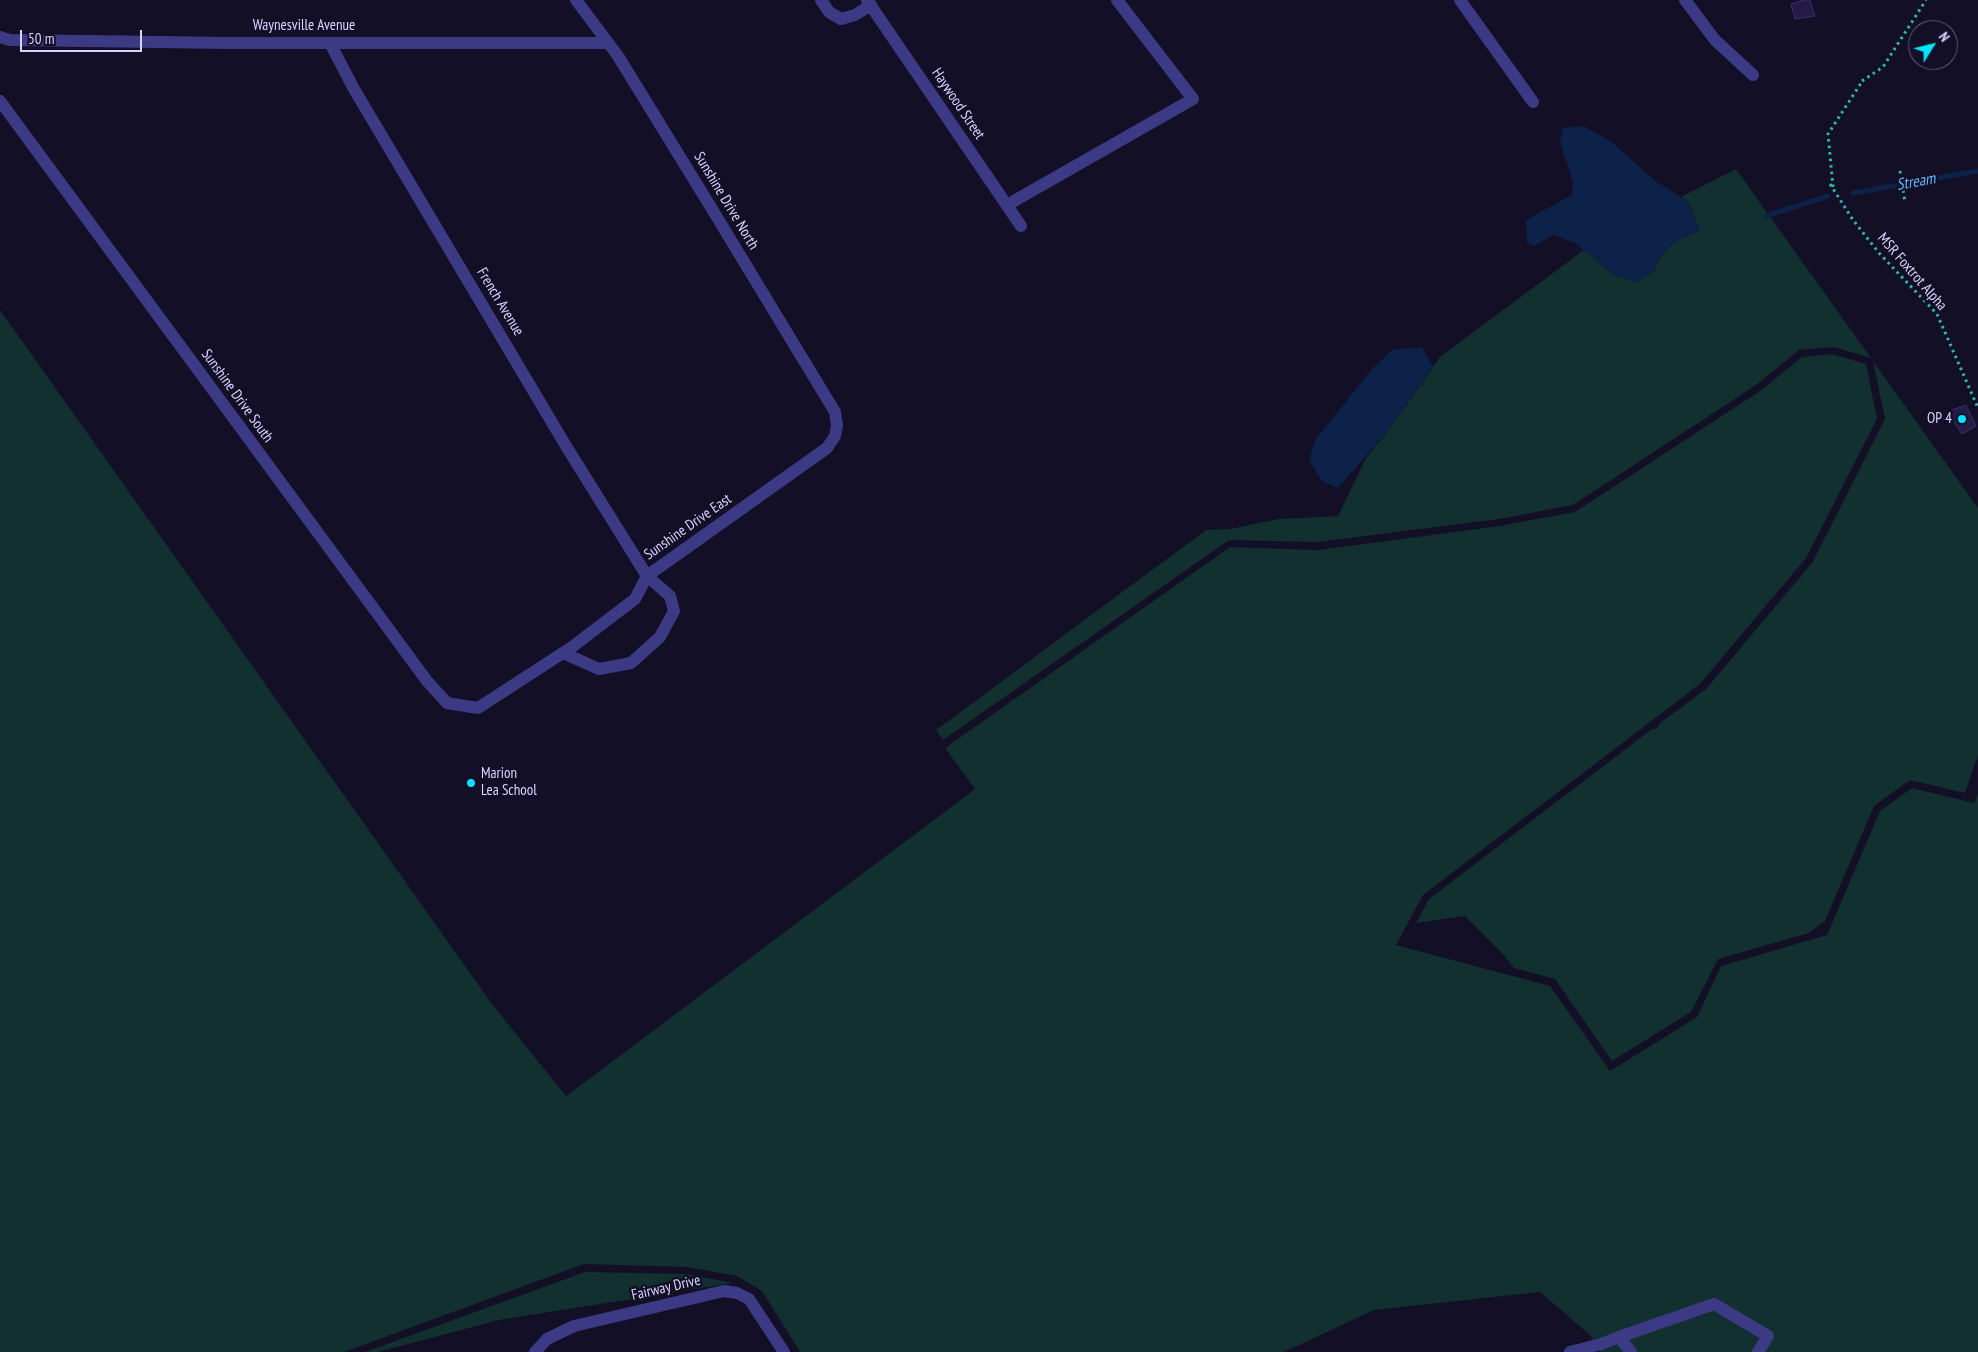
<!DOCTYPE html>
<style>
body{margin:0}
#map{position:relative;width:1978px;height:1352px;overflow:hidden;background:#130f26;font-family:"PT Sans Narrow",sans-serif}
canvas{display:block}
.north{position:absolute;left:1908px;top:20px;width:50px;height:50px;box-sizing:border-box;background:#130f26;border:1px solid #625e7d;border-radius:50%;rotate:54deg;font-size:14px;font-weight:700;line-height:20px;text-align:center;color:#d9d4ff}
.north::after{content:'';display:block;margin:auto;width:18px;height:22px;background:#00e5ff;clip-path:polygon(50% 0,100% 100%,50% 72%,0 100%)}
.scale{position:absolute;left:20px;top:30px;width:122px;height:22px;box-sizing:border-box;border:2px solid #d9d4ff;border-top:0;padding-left:6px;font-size:15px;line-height:18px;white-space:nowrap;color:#d9d4ff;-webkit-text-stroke:4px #130f26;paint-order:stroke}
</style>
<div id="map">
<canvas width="1978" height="1352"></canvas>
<div class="north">N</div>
<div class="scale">50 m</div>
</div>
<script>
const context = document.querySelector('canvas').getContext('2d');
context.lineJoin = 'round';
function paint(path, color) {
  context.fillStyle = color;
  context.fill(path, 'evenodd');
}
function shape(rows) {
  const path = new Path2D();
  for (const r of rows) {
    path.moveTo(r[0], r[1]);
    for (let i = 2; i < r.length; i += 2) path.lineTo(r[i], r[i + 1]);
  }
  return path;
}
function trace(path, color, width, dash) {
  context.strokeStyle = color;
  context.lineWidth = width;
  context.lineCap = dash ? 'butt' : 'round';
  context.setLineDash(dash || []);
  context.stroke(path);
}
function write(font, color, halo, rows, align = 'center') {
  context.font = font + ' "PT Sans Narrow",sans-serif';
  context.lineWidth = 5;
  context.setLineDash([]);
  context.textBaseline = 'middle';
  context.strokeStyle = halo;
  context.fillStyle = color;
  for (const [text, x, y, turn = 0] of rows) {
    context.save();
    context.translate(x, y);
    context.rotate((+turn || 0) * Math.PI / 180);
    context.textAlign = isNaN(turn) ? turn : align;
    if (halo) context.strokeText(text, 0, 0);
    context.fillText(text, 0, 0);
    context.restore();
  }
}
const green = shape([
 [1736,169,1871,358,1834,347,1799,350,1756,385,1573,505,1499,519,1318,542,1229,540,943,740,936,730,1206,530,1230,529,1279,519,1338,516,1366,458,1390,428,1440,357,1584,250,1614,275,1636,282,1653,272,1660,257,1674,242,1700,230,1688,202,1681,197],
 [0,310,492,1004,566,1096,975,789,945,748,1230,547,1318,550,1500,526,1575,512,1760,391,1802,357,1831,354,1866,364,1877,419,1806,558,1700,684,1423,895,1396,945,1550,986,1610,1071,1697,1017,1721,966,1827,935,1880,811,1912,788,1974,803,1978,793,1978,1352,1600,1352,1590,1335,1540,1292,1374,1310,1284,1352,800,1352,762,1291,737,1276,688,1267,584,1264,344,1352,0,1352],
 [1873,361,1978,508,1978,755,1965,793,1910,780,1874,806,1825,921,1809,933,1718,959,1691,1012,1612,1061,1555,979,1514,968,1503,954,1465,916,1416,923,1429,899,1652,729,1657,729,1660,723,1706,689,1812,563,1885,419],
 [585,1272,687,1274,733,1283,499,1320,378,1352,365,1352]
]);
const water = shape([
 [1584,126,1612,142,1654,180,1688,202,1700,230,1674,242,1660,257,1653,272,1636,282,1614,275,1575,243,1553,235,1534,246,1527,243,1526,220,1572,195,1573,182,1560,143,1563,128],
 [1422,348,1433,366,1390,428,1338,488,1322,481,1309,460,1316,439,1372,369,1393,349]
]);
const stream = shape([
 [1853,193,1978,171],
 [1766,216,1828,196]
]);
const building = shape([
 [1803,0,1810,0,1815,16,1795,19,1791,4,1803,0],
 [1966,405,1976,426,1962,434,1947,412,1966,405]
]);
const path = shape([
 [1862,81,1883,67,1926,0],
 [1900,171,1905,202],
 [1830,184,1853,220,1879,253,1937,314,1978,408],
 [1833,187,1828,134,1863,80]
]);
const minor = shape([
 [821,0,829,12,841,19,855,15,871,5],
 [867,0,1021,226],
 [1460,0,1533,102],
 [1685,0,1715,40,1753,75],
 [0,37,10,40,231,43,608,43],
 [330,43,354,89,566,446,647,576,670,596,674,611,660,637,631,663,599,669,563,653],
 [0,101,427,681,447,703,478,708,572,647,635,599,647,576,827,448,835,436,837,425,835,412,712,209,618,56,576,0],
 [1007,205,1193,99,1117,0],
 [535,1352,547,1339,574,1326,724,1291,737,1293,749,1299,784,1352],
 [1570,1352,1601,1344,1619,1337],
 [1631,1352,1619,1337,1714,1304,1768,1336,1758,1352]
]);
const markers = [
 [1962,419,5,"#00e5ff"],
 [471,783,5,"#00e5ff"]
];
const streetNames = [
 ["Waynesville Avenue",304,26],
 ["Haywood Street",958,104,56],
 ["Sunshine Drive North",726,201,59],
 ["MSR Foxtrot Alpha",1912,272,49],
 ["French Avenue",500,302,59],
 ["Sunshine Drive South",237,396,54],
 ["Sunshine Drive East",688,527,-35],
 ["Fairway Drive",666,1288,-13]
];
const poiNames = [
 ["OP 4",1952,419],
 ["Marion",481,774,"left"],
 ["Lea School",481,791,"left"]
];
const waterNames = [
 ["Stream",1916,182,-10]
];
paint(green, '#12302f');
paint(water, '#0c2248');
trace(stream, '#0c2248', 5);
paint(building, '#241b47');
trace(building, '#3b2d73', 1);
trace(path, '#2fb8b0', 3, [2.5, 4]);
trace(minor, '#3d3a85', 12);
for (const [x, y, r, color] of markers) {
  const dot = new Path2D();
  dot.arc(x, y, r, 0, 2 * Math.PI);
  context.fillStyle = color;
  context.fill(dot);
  trace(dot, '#130f26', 2);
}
write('15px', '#d9d4ff', '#130f26', streetNames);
write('15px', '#d9d4ff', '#130f26', poiNames, 'right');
write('italic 16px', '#62b6ff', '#130f26', waterNames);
</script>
